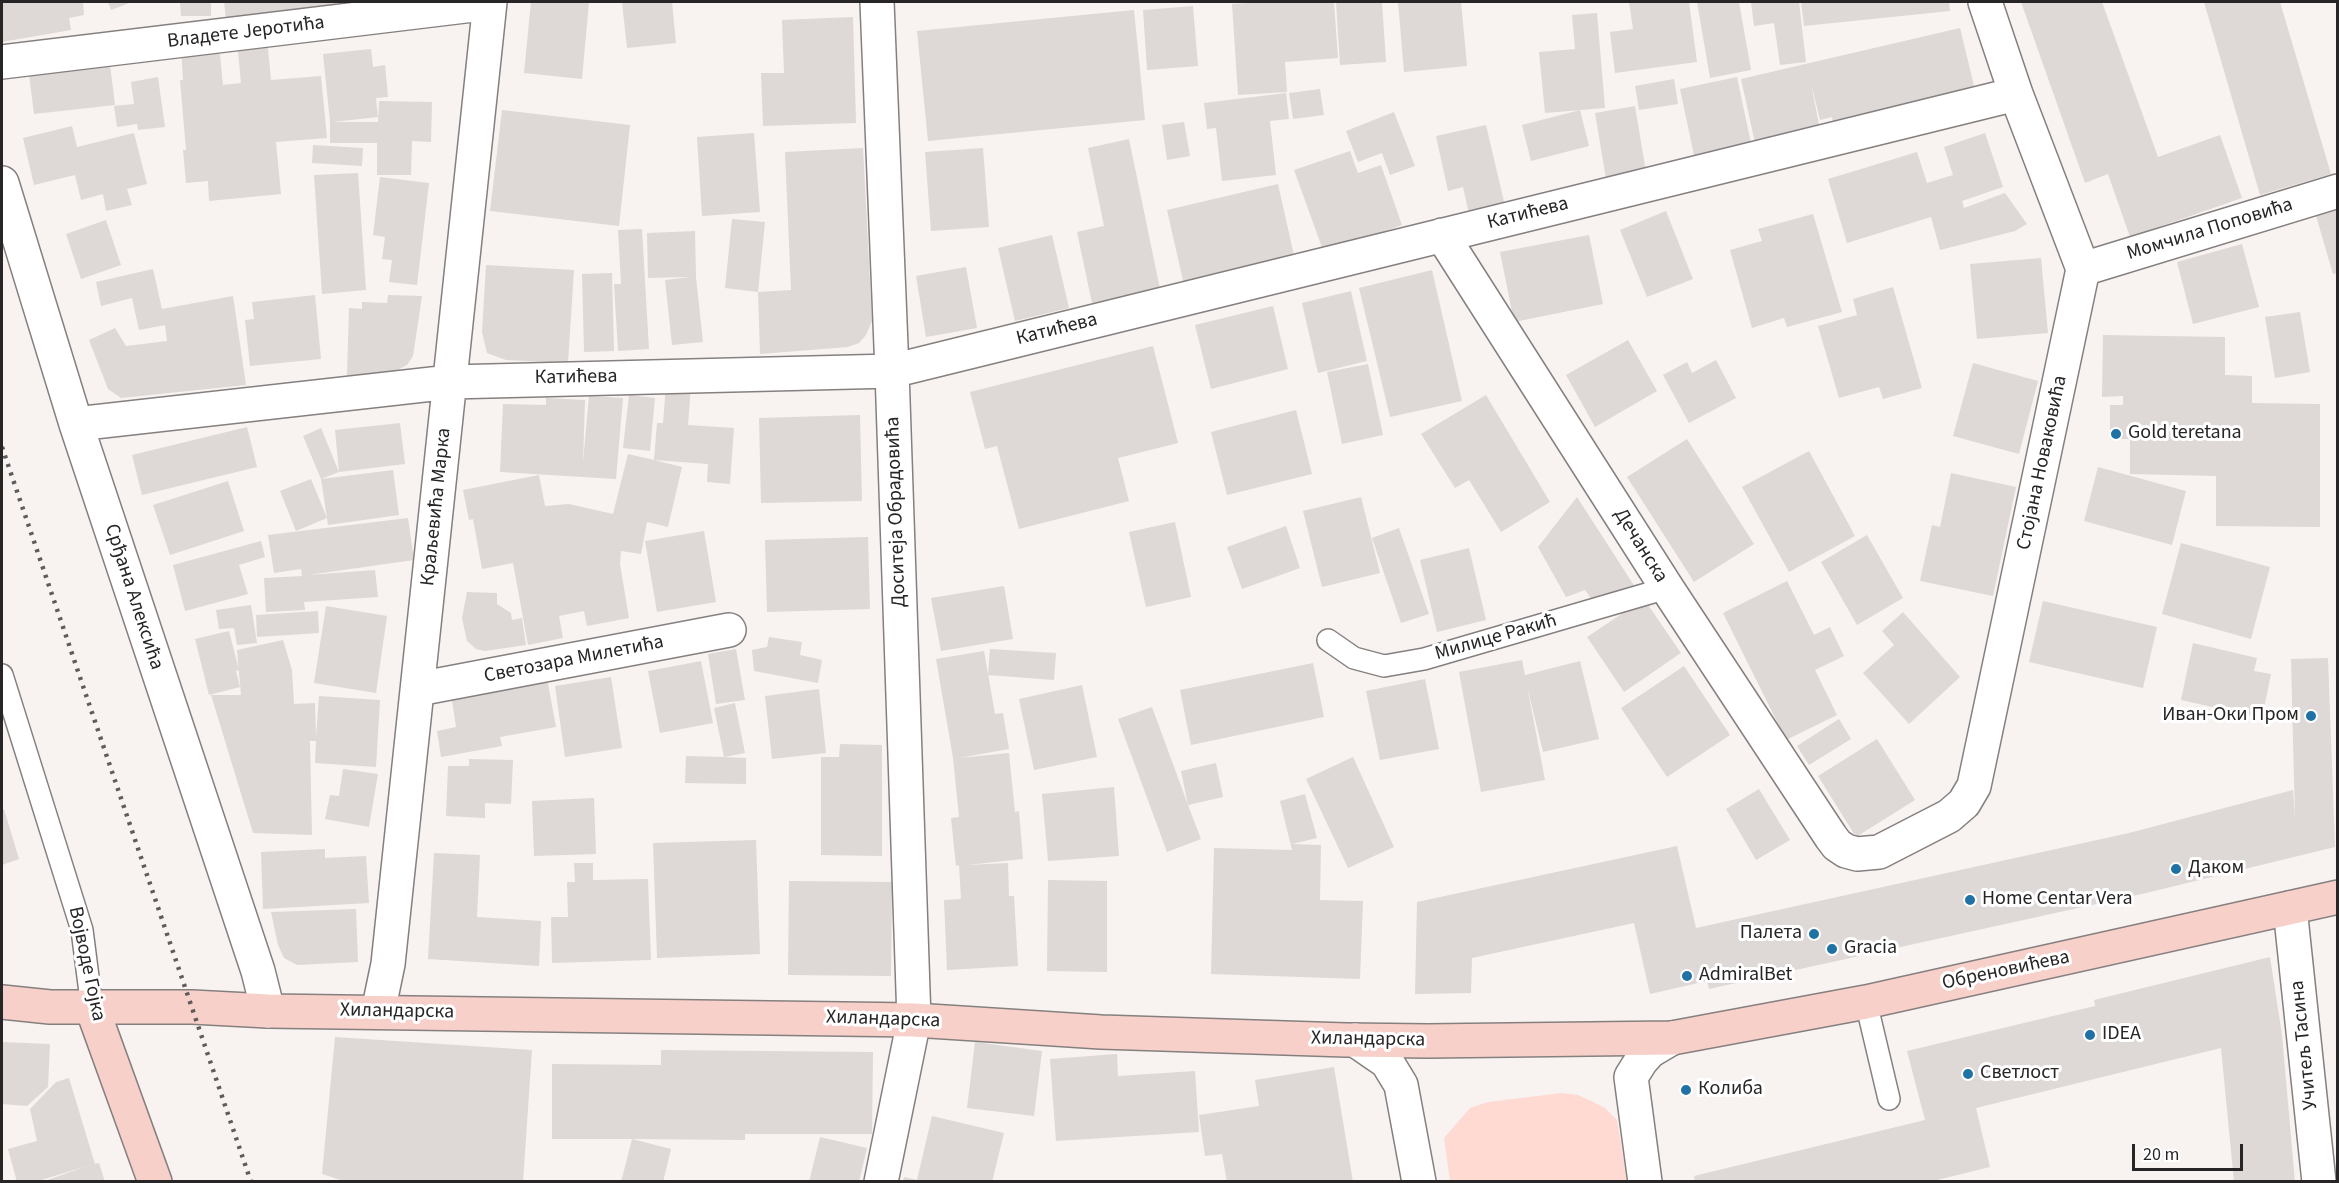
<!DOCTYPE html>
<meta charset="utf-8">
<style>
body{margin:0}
#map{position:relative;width:2339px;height:1183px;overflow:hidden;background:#f8f2f1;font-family:"Source Sans 3",sans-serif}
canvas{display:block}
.frame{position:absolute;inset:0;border:3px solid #272525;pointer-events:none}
.scale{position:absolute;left:2132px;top:1144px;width:111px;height:27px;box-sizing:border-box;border:3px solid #272525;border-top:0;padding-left:8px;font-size:18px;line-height:21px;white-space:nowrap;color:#272525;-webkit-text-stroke:4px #fff;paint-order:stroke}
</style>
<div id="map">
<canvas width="2339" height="1183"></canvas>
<div class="frame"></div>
<div class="scale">20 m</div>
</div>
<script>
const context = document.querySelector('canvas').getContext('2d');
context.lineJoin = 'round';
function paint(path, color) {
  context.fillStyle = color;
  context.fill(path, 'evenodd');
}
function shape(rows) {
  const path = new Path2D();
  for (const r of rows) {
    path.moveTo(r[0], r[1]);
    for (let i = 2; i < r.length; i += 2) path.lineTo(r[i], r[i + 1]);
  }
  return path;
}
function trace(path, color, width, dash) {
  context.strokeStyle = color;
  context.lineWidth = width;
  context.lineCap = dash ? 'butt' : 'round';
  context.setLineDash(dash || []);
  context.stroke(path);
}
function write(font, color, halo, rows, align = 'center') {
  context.font = font + ' "Source Sans 3",sans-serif';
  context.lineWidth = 6;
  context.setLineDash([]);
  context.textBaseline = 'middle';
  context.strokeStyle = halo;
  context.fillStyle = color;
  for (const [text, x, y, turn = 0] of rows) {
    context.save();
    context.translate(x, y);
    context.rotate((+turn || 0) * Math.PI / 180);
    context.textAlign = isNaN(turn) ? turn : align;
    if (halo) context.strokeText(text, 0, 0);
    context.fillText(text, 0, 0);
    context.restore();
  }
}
const green = shape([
 [1562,1093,1578,1095,1591,1101,1605,1108,1617,1120,1627,1181,1450,1181,1444,1138,1470,1108,1488,1102]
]);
const building = shape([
 [2,2,83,2,84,15,69,18,71,30,2,42],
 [108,2,132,2,111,10],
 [180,2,211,2,211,16,181,16],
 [224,2,336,2,336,8,226,19],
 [531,2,589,2,582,79,524,73],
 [622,2,672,2,676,43,627,48],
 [1266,2,1334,2,1338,58,1285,62,1287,92,1238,95,1232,4],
 [1336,2,1382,2,1386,62,1340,65],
 [1398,2,1461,2,1467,66,1404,72],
 [1629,2,1689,2,1697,62,1615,73,1610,32,1633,29],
 [1697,2,1739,2,1751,70,1710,78],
 [1751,2,1799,2,1806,62,1780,65,1774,23,1754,26],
 [1801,2,1949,2,1950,11,1804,26],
 [2021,2,2102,2,2158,157,2220,135,2242,198,2130,237,2108,174,2085,183],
 [2204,2,2280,2,2331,174,2260,195],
 [1193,6,1198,66,1147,70,1143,10],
 [1134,10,1145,120,928,141,917,31],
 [1597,13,1605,108,1545,113,1539,52,1575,49,1572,15],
 [853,17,856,123,763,126,761,73,784,73,782,20],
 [1960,28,1977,98,1835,132,1832,117,1820,120,1811,83,1820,130,1755,143,1741,79],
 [267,38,271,80,321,76,327,138,276,142,281,194,209,201,208,181,186,183,183,150,186,150,180,80,183,80,181,48,219,45,223,85,241,83,237,41],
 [371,49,373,67,385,65,388,97,376,98,378,117,333,122,378,122,379,101,432,102,431,142,412,141,411,175,377,175,377,143,330,143,330,122,323,54],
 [109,57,115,105,34,114,28,67],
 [158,77,165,127,138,130,137,124,117,127,114,106,134,104,131,82],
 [1737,77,1752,148,1695,160,1680,89],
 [1674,79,1678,104,1639,110,1635,86],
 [1320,89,1324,115,1293,119,1289,93],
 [1286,93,1289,119,1270,121,1276,175,1222,181,1216,128,1207,129,1204,103],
 [1635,106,1646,172,1606,179,1595,113],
 [502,110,630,125,619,226,490,211],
 [1580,110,1589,146,1531,161,1522,125],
 [1394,112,1415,166,1390,175,1382,153,1358,162,1346,131],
 [1184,122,1190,156,1167,160,1162,125],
 [1486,125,1505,206,1469,214,1463,187,1448,191,1436,136],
 [72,126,77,147,134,133,147,184,127,189,132,205,106,211,103,194,81,200,75,175,34,185,23,138],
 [754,133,760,212,702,216,697,137],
 [1985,133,2003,187,1962,201,1964,208,2005,193,2027,224,2015,231,1940,250,1931,217,1847,243,1828,179,1917,152,1927,183,1953,175,1944,147],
 [1129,139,1160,289,1092,303,1077,232,1104,226,1088,148],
 [313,145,363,148,362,166,312,163],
 [863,148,872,321,866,335,859,343,848,347,760,354,758,292,791,290,785,152],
 [983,148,989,227,931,231,925,152],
 [1350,151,1358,173,1381,165,1402,225,1324,253,1294,170],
 [358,173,366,290,322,294,314,175],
 [380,177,429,183,417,285,389,282,392,260,382,259,385,237,373,235],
 [1278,184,1295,260,1184,285,1167,210],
 [2337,201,2337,273,2333,274,2314,209],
 [1666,211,1693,279,1647,297,1620,230],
 [1813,214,1842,312,1787,327,1784,318,1752,328,1730,250,1762,241,1758,229],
 [732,219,765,222,758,292,725,288],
 [106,220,121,265,81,279,66,234],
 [642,229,649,349,618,351,614,284,621,284,618,230],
 [695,231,696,277,703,342,672,345,665,280,691,277,648,278,647,233],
 [1052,235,1069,308,1015,321,998,248],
 [1589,235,1603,304,1514,322,1500,252],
 [2242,244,2259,307,2193,324,2177,262],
 [2041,258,2048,333,1977,339,1970,264],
 [486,265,574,270,568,363,506,360,487,353,482,332],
 [966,267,977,328,926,337,916,276],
 [153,269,162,309,233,296,246,385,121,398,108,389,89,340,115,328,126,346,167,341,165,325,139,330,132,298,101,306,96,282],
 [1432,270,1462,401,1390,417,1359,288],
 [612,273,614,351,584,352,582,274],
 [1893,287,1922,388,1883,399,1879,387,1839,398,1818,326,1857,315,1853,299],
 [1351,291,1367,361,1318,373,1302,303],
 [315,295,321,359,250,366,245,320,254,319,252,302],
 [388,295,422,296,413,356,407,365,386,376,347,375,349,308,362,309,362,302,387,303],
 [1273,306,1288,369,1211,389,1195,325],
 [2300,312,2310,372,2275,378,2265,317],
 [2103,335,2225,337,2225,375,2252,376,2252,403,2320,404,2320,527,2216,526,2216,476,2130,474,2130,439,2110,439,2110,405,2123,405,2123,396,2102,397],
 [1628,340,1657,391,1595,427,1566,375],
 [1153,346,1178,443,1118,458,1129,501,1019,529,997,446,985,449,970,392],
 [1716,360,1736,398,1689,423,1663,375,1687,362,1692,373],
 [1973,363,2038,381,2019,454,1953,436],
 [1368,364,1383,435,1342,444,1327,372],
 [666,385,691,387,688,425,734,428,730,484,707,482,708,464,654,460,682,467,668,527,647,522,641,554,621,551,620,564,629,618,587,626,584,611,559,616,563,638,528,645,513,563,482,569,473,519,469,520,463,490,539,475,545,506,569,504,613,514,628,454,654,460,657,423,663,423],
 [629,395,655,398,650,451,623,448],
 [1486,395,1550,502,1501,532,1469,480,1455,488,1421,434],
 [589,396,623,398,616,479,500,472,503,404,546,405,546,398,585,400,583,462],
 [1296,410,1312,474,1227,495,1211,432],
 [860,415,862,501,761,503,759,418],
 [400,423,405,464,339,472,335,430],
 [247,427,257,467,142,495,132,455],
 [321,428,339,472,321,479,303,436],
 [1687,439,1754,544,1694,582,1627,477],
 [1809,451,1855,536,1789,572,1742,487],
 [2098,467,2186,491,2172,545,2084,521],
 [393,470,399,515,328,525,327,518,296,531,280,491,311,479,327,518,321,479],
 [1951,473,2016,487,1993,596,1920,581,1932,525,1940,527],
 [228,481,244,531,170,555,153,505],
 [1361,497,1380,573,1322,587,1303,511],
 [1577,497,1635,587,1595,604,1585,590,1566,597,1538,547],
 [408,518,414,560,308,575,375,570,378,597,304,602,305,610,266,612,264,578,302,576,301,569,274,573,268,535],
 [1175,522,1191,597,1146,607,1129,532],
 [1286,526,1300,568,1242,589,1227,547],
 [1399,528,1429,614,1401,623,1372,538],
 [704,531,716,602,657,612,645,541],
 [1867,535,1903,598,1857,625,1821,562],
 [868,537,870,609,767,612,765,540],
 [261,541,265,557,239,565,248,594,185,611,173,565],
 [2181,543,2270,567,2251,639,2162,614],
 [1469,548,1486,620,1437,632,1420,560],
 [1787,581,1814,635,1830,627,1844,656,1815,670,1837,715,1786,740,1723,613],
 [1004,586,1013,639,941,651,931,598],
 [467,592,497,593,497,604,511,613,512,620,522,618,526,645,485,651,476,649,467,641,462,618],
 [1644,599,1681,653,1624,692,1587,637],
 [2043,601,2157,627,2143,688,2029,662],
 [251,605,257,643,237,645,234,628,219,629,216,610],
 [326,606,387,616,376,693,314,683],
 [318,611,319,633,257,637,256,615],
 [1903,612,1960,677,1909,724,1863,673,1894,645,1882,631],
 [229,631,239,670,236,671,240,687,209,695,195,639],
 [769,637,802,642,800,655,822,660,818,683,754,671,752,650,767,647],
 [283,640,292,670,294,704,315,703,316,737,319,696,380,700,376,767,315,763,316,741,310,741,312,835,253,833,211,695,241,695,237,650],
 [2193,643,2257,658,2254,671,2271,674,2262,718,2181,700],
 [736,649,745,700,716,704,708,654],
 [990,649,1056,653,1054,680,988,675],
 [984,651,995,714,1003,713,1009,749,959,758,1009,753,1015,812,1019,811,1023,859,967,865,1008,863,1009,896,1014,896,1018,966,947,970,944,900,961,899,959,865,956,866,951,818,959,817,953,758,936,659],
 [2328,658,2335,847,2142,894,1709,989,1707,981,1650,994,1634,923,1472,958,1471,993,1415,994,1417,902,1677,846,1696,928,2129,833,2293,790,2295,820,2291,659],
 [1522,660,1525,675,1580,661,1599,739,1543,752,1527,686,1545,780,1481,792,1459,672],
 [701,661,713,723,660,733,648,671],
 [1313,663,1324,717,1191,745,1180,690],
 [1684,666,1730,735,1667,777,1621,708],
 [611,677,622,748,565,757,555,686],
 [547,678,556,727,500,737,502,746,441,757,437,731,456,727,451,694],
 [1425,679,1439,749,1380,760,1366,691],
 [1082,685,1097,757,1034,770,1019,699],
 [819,689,826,753,772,759,765,696],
 [735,703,745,753,724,757,746,758,746,784,685,783,686,756,724,757,714,708],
 [1152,707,1188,805,1181,771,1216,763,1223,797,1188,805,1201,839,1167,852,1118,719],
 [1839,719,1851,739,1809,765,1797,746],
 [1877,739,1915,800,1856,837,1818,776],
 [840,744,882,745,882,856,821,855,821,757,839,757],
 [1353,757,1394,847,1348,868,1306,779],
 [469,759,513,760,511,804,485,803,485,818,446,816,448,766,469,766],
 [343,769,378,774,369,827,325,819,330,795,339,796],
 [1114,787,1119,856,1048,861,1042,794],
 [1759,789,1790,840,1756,860,1726,809],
 [1305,794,1317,838,1292,844,1321,845,1320,900,1363,901,1360,979,1211,974,1214,848,1292,850,1280,801],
 [594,798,596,854,534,856,532,801],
 [4,809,19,859,2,865,2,810],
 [756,840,760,954,657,958,653,843],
 [325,849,325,858,366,856,369,903,263,909,261,852],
 [434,853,480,855,477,917,541,921,539,966,428,959],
 [574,863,593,863,593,880,648,879,651,960,552,963,551,917,568,917,567,882,575,882],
 [1048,880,1107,881,1107,972,1047,971],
 [789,881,892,882,891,976,788,975],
 [356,909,358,962,297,965,284,958,278,945,271,912],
 [2270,957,2282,1035,2295,1182,2234,1182,2221,1048,1976,1108,1990,1167,1929,1182,1695,1182,1694,1176,1925,1120,1907,1051,2095,1006,2094,1000],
 [335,1037,532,1050,523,1182,347,1182,322,1174],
 [2,1042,50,1044,48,1087,27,1106,2,1104],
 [975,1042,1042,1051,1034,1116,967,1108],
 [661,1050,873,1052,872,1134,745,1134,745,1140,632,1139,671,1149,663,1182,621,1182,632,1139,552,1139,552,1064,661,1065],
 [1117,1054,1118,1076,1195,1071,1199,1132,1056,1141,1050,1059],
 [1334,1067,1353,1182,1227,1182,1222,1154,1205,1156,1199,1115,1259,1106,1255,1080],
 [69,1078,95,1164,99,1163,105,1182,42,1182,87,1166,35,1182,17,1182,8,1149,37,1141,30,1109,56,1082],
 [932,1116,1004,1133,992,1182,903,1182,904,1177,917,1180],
 [820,1137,867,1148,859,1182,809,1182]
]);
const lane = shape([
 [1328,640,1354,658,1384,666,1424,659,1667,588],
 [2,675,82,930,92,1008],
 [1866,1002,1889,1099]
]);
const street = shape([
 [877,2,892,371,914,1020,881,1182],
 [2,62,490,3],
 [2,183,76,424,258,971,268,1011],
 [1442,235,1667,588,1831,837,1837,845,1846,851,1857,854,1879,852,1949,816,1964,803,1974,786,2083,269,2016,94,1985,2],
 [2083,269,2338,191],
 [76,424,450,382,892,371,2016,94],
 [418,689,729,630],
 [2290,908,2319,1182],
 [378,1012,388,964,490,2],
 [1355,1040,1387,1062,1401,1085,1419,1182],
 [1645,1182,1631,1077,1641,1061,1650,1051,1672,1038]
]);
const secondary = shape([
 [2,1002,50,1007,192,1007,268,1011,914,1020,1101,1032,1346,1040,1428,1041,1672,1038,1866,1002,2338,897],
 [92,1008,155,1182]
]);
const rail = shape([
 [2,447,251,1182]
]);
const markers = [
 [2116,434,6,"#1f72a3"],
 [2311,716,6,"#1f72a3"],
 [2176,869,6,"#1f72a3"],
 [1970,900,6,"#1f72a3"],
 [1814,934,6,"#1f72a3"],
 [1832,949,6,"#1f72a3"],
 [1687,976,6,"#1f72a3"],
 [2090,1035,6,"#1f72a3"],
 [1968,1074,6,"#1f72a3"],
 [1686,1090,6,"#1f72a3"]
];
const streetNames = [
 ["Владете Јеротића",246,33,-7],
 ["Катићева",1528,214,-14],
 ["Момчила Поповића",2210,230,-17],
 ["Катићева",1057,330,-14],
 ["Катићева",576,378,-1],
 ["Стојана Новаковића",2043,463,-78],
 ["Краљевића Марка",437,507,-84],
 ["Доситеја Обрадовића",897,512,-92],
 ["Дечанска",1640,546,58],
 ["Срђана Алексића",133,597,72],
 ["Милице Ракић",1496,638,-16],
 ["Светозара Милетића",574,660,-11],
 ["Војводе Гојка",86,964,78],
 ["Обреновићева",2006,971,-12],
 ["Хиландарска",397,1012,1],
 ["Хиландарска",883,1020,2],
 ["Хиландарска",1368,1040,1],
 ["Учитељ Тасина",2305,1045,-96]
];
const poiNames = [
 ["Gold teretana",2128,434],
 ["Иван-Оки Пром",2299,716,"right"],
 ["Даком",2188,869],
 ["Home Centar Vera",1982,900],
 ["Палета",1802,934,"right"],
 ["Gracia",1844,949],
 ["AdmiralBet",1699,976],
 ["IDEA",2102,1035],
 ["Светлост",1980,1074],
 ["Колиба",1698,1090]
];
paint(green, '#fedad3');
paint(building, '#ded8d7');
trace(lane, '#85807f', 24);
trace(street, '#85807f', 36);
trace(secondary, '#85807f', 36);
trace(lane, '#fff', 21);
trace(street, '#fff', 33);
trace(secondary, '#f8d0ca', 33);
trace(rail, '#5e5b5b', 4.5, [3, 6]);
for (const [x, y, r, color] of markers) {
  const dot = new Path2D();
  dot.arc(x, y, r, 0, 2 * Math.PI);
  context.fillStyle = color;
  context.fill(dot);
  trace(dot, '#fff', 2);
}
write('20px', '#272525', '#fff', streetNames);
write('20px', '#272525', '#fff', poiNames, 'left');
</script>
